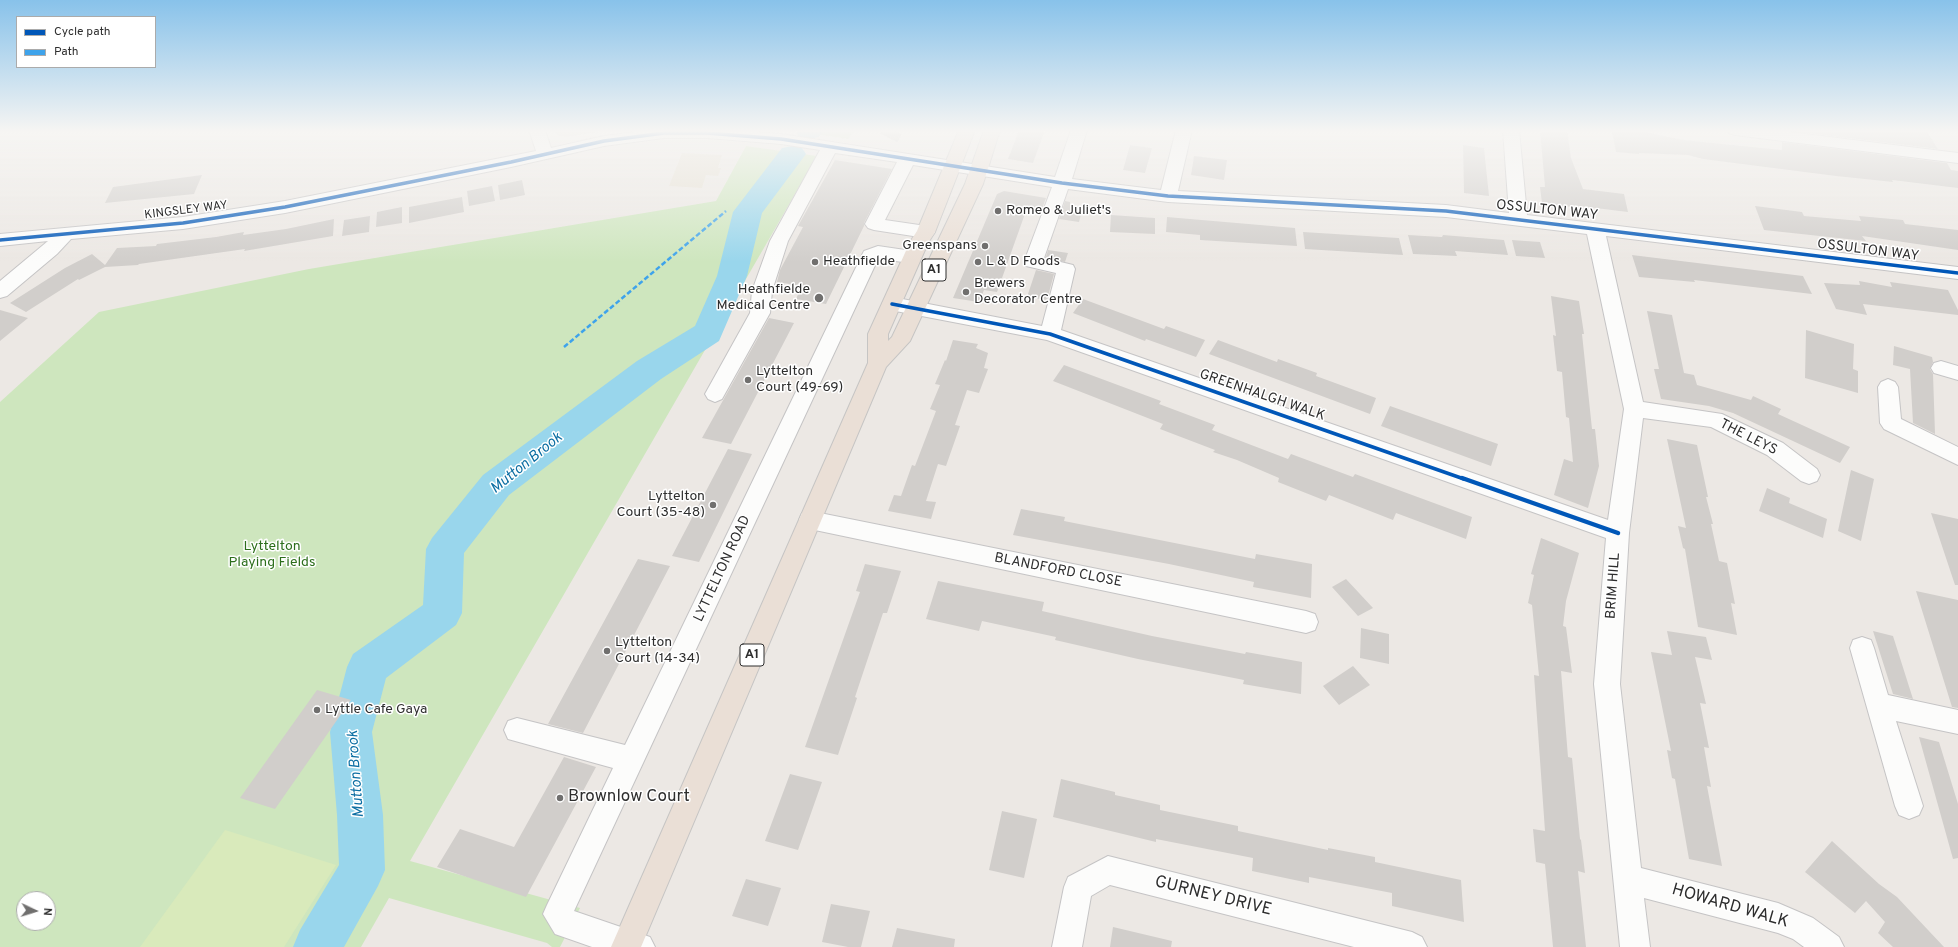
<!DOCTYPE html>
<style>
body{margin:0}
#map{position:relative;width:1958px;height:947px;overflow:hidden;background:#ece8e4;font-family:Overpass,sans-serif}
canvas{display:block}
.legend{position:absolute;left:16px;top:16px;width:140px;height:52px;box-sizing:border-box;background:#fff;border:1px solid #ababab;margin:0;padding:5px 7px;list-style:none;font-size:12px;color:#2e2e2e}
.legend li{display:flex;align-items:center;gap:8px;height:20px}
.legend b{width:20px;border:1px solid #ababab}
.north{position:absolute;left:16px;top:891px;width:40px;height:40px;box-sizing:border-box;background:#fff;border:1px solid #ababab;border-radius:50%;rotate:94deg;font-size:11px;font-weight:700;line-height:16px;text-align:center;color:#2e2e2e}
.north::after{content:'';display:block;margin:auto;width:14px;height:18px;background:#706f6e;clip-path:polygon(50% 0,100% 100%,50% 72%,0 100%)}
</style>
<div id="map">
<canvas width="1958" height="947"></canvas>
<ul class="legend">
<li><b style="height:5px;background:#0057b8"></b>Cycle path</li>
<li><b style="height:5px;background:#3ea3eb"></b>Path</li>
</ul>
<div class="north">N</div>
</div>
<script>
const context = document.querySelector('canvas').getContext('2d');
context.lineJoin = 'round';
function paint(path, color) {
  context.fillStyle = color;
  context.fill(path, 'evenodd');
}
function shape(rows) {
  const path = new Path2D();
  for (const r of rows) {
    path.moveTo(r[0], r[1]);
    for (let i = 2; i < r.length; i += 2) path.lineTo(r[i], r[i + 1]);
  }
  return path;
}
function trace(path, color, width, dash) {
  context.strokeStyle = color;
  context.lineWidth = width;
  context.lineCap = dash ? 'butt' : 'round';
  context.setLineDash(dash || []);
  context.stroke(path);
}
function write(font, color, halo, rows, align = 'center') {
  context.font = font + ' Overpass,sans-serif';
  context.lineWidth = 3;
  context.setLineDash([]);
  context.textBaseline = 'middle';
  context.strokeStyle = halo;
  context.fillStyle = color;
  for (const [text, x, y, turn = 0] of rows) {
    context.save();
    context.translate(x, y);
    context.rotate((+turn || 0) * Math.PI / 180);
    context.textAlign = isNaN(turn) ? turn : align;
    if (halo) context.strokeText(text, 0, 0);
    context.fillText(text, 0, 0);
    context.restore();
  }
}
const education = shape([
 [553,130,607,130,567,137,559,136],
 [682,153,722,155,718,168,721,168,718,176,706,175,702,188,669,186]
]);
const green = shape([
 [789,130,854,130,848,139],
 [746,146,817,156,410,861,580,908,560,947,552,947,547,943,389,898,361,947,0,947,0,402,99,312,309,269,716,201],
 [24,899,48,899,48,923,24,923]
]);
const pitch = shape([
 [225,830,336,865,284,947,140,947]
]);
const river = shape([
 [796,130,823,130,819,137,809,139,799,137,796,130],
 [792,146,802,148,806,154,762,213,747,276,719,341,661,379,509,495,464,553,462,613,456,625,386,678,372,732,383,815,385,870,378,886,344,947,293,947,300,930,339,865,337,815,330,732,347,667,353,654,423,605,426,549,432,538,483,475,637,361,695,326,717,276,733,212,782,148,792,146]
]);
const building = shape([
 [1019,130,1045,130,1033,163,1008,159],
 [1540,130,1567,130,1571,158,1583,189,1624,194,1628,212,1571,205,1571,207,1542,203,1540,187,1545,187],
 [1783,130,1926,130,1938,149],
 [1612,132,1644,132,1684,140,1782,150,1782,142,1947,163,1951,170,1958,171,1958,188,1892,180,1893,182,1836,176,1703,159,1688,155,1639,153,1639,154,1616,152],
 [1130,145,1152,148,1145,173,1123,170],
 [1463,145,1484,148,1489,196,1464,193],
 [1194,156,1227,160,1224,180,1191,175],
 [835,160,892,169,864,223,864,226,826,304,796,299,802,286,777,282,780,270,803,227,798,226],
 [202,175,194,194,105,203,113,187],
 [522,180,525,195,500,200,498,185],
 [492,186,495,201,469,206,467,191],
 [1004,191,1046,198,1040,214,1026,211,997,292,984,290,979,302,953,298,997,194],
 [462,197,464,212,409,223,409,207],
 [1065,201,1070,202,1070,205,1083,207,1079,222,1059,219],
 [1755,206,1802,212,1804,216,1861,221,1859,216,1903,220,1905,224,1958,230,1958,250,1862,236,1866,241,1764,230],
 [402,207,402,223,376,227,377,212],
 [1111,215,1155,218,1155,234,1110,232],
 [370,216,369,232,342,236,344,220],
 [1167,217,1295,228,1297,246,1200,240,1200,235,1166,232],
 [334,219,333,236,244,251,245,249,139,264,138,265,105,267,79,280,78,279,26,312,10,303,65,268,92,254,105,265,117,248,156,246,157,244,216,237,244,232,243,235,286,229],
 [1303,232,1399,238,1403,255,1305,249],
 [1408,235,1442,237,1443,235,1504,240,1508,255,1455,251,1457,256,1413,254],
 [1512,240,1540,242,1545,258,1516,256],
 [1048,250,1068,253,1065,262,1046,257],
 [1632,255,1803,276,1812,294,1694,280,1695,282,1639,277],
 [1036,270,1054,274,1047,300,1027,297],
 [1859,281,1892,287,1890,282,1948,290,1958,310,1958,315,1863,304,1867,315,1836,309,1824,283,1860,285],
 [1551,296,1579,301,1584,334,1582,334,1592,429,1595,429,1599,466,1588,508,1554,495,1564,459,1573,462,1569,418,1566,417,1562,372,1557,371,1553,335,1556,336],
 [1083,299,1164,329,1166,326,1205,340,1196,357,1146,339,1145,341,1073,313],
 [0,310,28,318,0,341],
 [1647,311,1672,315,1684,373,1694,375,1697,385,1751,400,1753,396,1781,409,1778,414,1850,447,1840,463,1733,413,1709,406,1661,399,1654,369,1659,369],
 [769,318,794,323,731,444,702,438],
 [1806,330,1854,344,1853,369,1858,371,1858,393,1805,378],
 [953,340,978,344,976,348,988,353,984,368,988,369,979,393,967,390,955,425,960,426,946,466,938,464,926,501,936,502,931,519,888,511,894,495,901,496,912,465,915,466,936,411,930,409,940,385,935,384,945,360,946,361],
 [1218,340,1277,362,1278,359,1317,373,1316,376,1376,398,1370,414,1209,354],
 [1894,346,1932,357,1933,362,1930,369,1933,374,1935,434,1913,423,1910,369,1893,365],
 [1064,365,1161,401,1159,404,1215,425,1212,430,1288,459,1291,454,1353,477,1355,474,1472,517,1466,539,1396,513,1393,520,1329,495,1326,501,1278,482,1279,478,1237,460,1213,452,1215,450,1160,429,1163,424,1053,381],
 [1390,406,1498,444,1491,466,1381,426],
 [1667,439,1697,445,1708,497,1706,497,1713,524,1711,524,1719,561,1727,563,1735,604,1731,603,1737,635,1698,627,1685,549,1683,548,1678,526,1686,528],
 [728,449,752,454,699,562,672,556],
 [1851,470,1874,479,1861,541,1838,531],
 [1767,488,1790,498,1789,503,1827,519,1823,538,1759,511],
 [1021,509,1065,517,1064,521,1255,559,1256,554,1312,564,1311,598,1253,587,1254,582,1169,564,1013,535],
 [1931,513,1958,519,1958,585,1955,585],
 [1541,538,1579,553,1566,601,1563,626,1566,627,1572,673,1561,671,1568,757,1572,758,1580,839,1581,840,1585,873,1578,871,1586,947,1553,947,1545,864,1536,862,1533,829,1545,831,1534,675,1539,676,1532,605,1528,603,1534,575,1531,574],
 [638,559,670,566,583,733,548,724],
 [865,564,901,571,887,613,883,613,855,697,857,698,838,755,805,747,860,592,856,591],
 [1346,579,1373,608,1358,616,1332,587],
 [938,581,1044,602,1042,611,1152,636,1245,654,1246,652,1302,662,1301,694,1243,684,1244,680,1138,659,1055,640,1056,637,982,621,979,631,926,619],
 [1916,591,1958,600,1958,708,1952,707],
 [1361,628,1389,634,1389,664,1360,658],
 [1667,631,1706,637,1712,660,1695,657,1706,704,1700,703,1709,748,1704,747,1711,787,1707,786,1722,866,1689,859,1675,779,1672,778,1667,750,1671,751,1651,652,1672,655],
 [1873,631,1893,636,1913,699,1893,694],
 [1353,666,1370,685,1339,705,1323,686],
 [317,690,351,700,275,809,240,798],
 [1919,737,1939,742,1958,804,1958,858,1953,859],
 [564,757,596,767,526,897,437,867,460,829,514,847],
 [790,774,822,782,798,850,765,841],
 [1061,779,1115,792,1115,795,1160,805,1160,810,1238,826,1238,831,1328,850,1328,848,1375,857,1375,862,1461,880,1464,922,1392,906,1392,893,1309,877,1309,883,1252,871,1253,858,1156,839,1156,842,1053,817],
 [1002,811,1037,819,1024,878,989,870],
 [1832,841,1879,884,1897,897,1944,947,1893,947,1878,933,1885,922,1866,901,1855,913,1805,872],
 [746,879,781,888,768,926,732,916],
 [831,904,870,911,861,947,848,947,822,942],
 [1113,927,1172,941,1171,947,1110,947],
 [897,928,955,939,954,947,892,947]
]);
const minorTunnel = shape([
 [889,138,893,130]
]);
const minor = shape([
 [529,130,545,130,551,148,604,136,651,130,728,130,781,134,1055,177,1071,130,1087,130,1072,179,1161,190,1176,130,1192,130,1178,191,1446,205,1509,213,1503,130,1519,130,1527,215,1958,267,1958,279,1606,236,1643,402,1722,414,1783,443,1817,469,1820,475,1817,481,1809,484,1801,481,1767,455,1711,427,1643,418,1629,533,1620,684,1641,868,1778,903,1813,918,1839,937,1844,947,1804,947,1793,939,1778,933,1644,898,1650,947,1620,947,1594,684,1606,538,1047,340,885,309,882,304,885,299,892,297,1042,326,1056,273,1026,266,1024,262,1052,187,913,165,885,220,926,226,932,228,935,232,932,236,926,238,874,230,868,228,865,224,897,162,835,153,788,241,772,291,770,313,722,399,715,402,708,399,705,394,750,313,752,291,770,241,820,150,781,144,707,138,664,138,604,146,511,167,285,213,183,229,71,239,57,254,7,296,0,298,0,281,48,241,0,246,0,234,183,217,285,201,536,151,529,130],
 [1068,189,1168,202,1446,217,1587,234,1624,409,1608,520,1061,330,1075,269,1073,265,1044,258,1068,189],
 [1727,130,1773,130,1958,153,1958,163,1735,135,1729,133,1727,130],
 [878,246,912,251,919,253,921,257,919,261,912,263,878,259,574,911,650,937,655,947,592,947,555,934,543,914,547,905,613,768,508,739,504,730,508,721,517,718,625,745,862,255,864,251,878,246],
 [1941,361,1958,366,1958,380,1934,373,1931,368,1934,363,1941,361],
 [1888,379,1895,382,1898,387,1901,419,1958,447,1958,465,1884,429,1880,423,1878,387,1881,382,1888,379],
 [810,511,1306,611,1315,614,1318,622,1315,630,1306,633,810,529,802,527,799,520,802,513,810,511],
 [1862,637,1871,640,1874,648,1888,695,1958,710,1958,734,1896,721,1923,806,1919,815,1909,819,1899,815,1895,806,1850,648,1853,640,1862,637],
 [1108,856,1412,932,1422,937,1427,947,1354,947,1110,885,1091,896,1082,947,1052,947,1064,887,1068,877,1108,856]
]);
const highway = shape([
 [959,130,975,130,935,232,928,243,888,334,888,341,892,337,965,184,984,130,1000,130,983,184,910,341,886,367,641,947,611,947,868,363,868,334,910,242,917,231,959,130]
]);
const quiet = shape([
 [564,347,726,211]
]);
const cyclewayFar1 = shape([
 [0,240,183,223,285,207,511,162,604,141,664,133,707,133,781,139,1062,183,1168,196,1446,211,1958,273],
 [892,304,1050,334,1464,479]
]);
const cycleway = shape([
 [1462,478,1618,533]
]);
const markers = [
 [998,211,4,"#706f6e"],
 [985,246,4,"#706f6e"],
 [815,262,4,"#706f6e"],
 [978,262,4,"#706f6e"],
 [966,292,4,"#706f6e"],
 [819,298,5,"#706f6e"],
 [748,380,4,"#706f6e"],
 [713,505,4,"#706f6e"],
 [607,651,4,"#706f6e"],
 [317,710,4,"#706f6e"],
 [560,798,4,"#706f6e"]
];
const farStreetnames = [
 ["KINGSLEY WAY",186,211,-7]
];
const shields = [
 [934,270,24],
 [752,655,24]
];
const shieldNames = [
 ["A1",934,270],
 ["A1",752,655]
];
const poiNames = [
 ["Romeo & Juliet's",1006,211],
 ["Greenspans",977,246,"right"],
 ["Heathfielde",823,262],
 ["L & D Foods",986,262],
 ["Brewers",974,284],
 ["Decorator Centre",974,300],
 ["Heathfielde",810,290,"right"],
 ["Medical Centre",810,306,"right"],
 ["Lyttelton",756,372],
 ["Court (49-69)",756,388],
 ["Lyttelton",705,497,"right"],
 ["Court (35-48)",705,513,"right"],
 ["Lyttelton",615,643],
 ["Court (14-34)",615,659],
 ["Lyttle Cafe Gaya",325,710]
];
const streetNames = [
 ["OSSULTON WAY",1547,211,6],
 ["OSSULTON WAY",1868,251,7],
 ["GREENHALGH WALK",1262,396,19],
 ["THE LEYS",1748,438,27],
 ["LYTTELTON ROAD",723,569,-65],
 ["BLANDFORD CLOSE",1058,571,11],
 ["BRIM HILL",1614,586,-86]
];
const parkNames = [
 ["Lyttelton",272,547],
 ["Playing Fields",272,563]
];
const waterNames = [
 ["Mutton Brook",527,464,-39],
 ["Mutton Brook",357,774,-94]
];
const nearPoinames = [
 ["Brownlow Court",568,798]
];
const nearStreetnames = [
 ["GURNEY DRIVE",1213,897,14],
 ["HOWARD WALK",1730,907,16]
];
paint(education, '#e6e0d3');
paint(green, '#cee6be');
paint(pitch, '#d9eabb');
paint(river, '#99d6ec');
paint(building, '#d1cecb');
trace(minorTunnel, '#c6c3c0', 19, [19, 10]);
trace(minor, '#c5c4c5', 2);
trace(highway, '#c6c5c4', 2);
paint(minor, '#fcfcfb');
paint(highway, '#eadfd6');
trace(quiet, '#3ea3eb', 2.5, [5, 2.5]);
trace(cyclewayFar1, '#0057b8', 3.5);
trace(cycleway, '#0057b8', 4.5);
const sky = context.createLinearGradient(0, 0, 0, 262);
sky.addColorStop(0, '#88c2ea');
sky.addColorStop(0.5, '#f6f5f3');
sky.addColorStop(1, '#f6f5f300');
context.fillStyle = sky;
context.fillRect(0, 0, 1958, 262);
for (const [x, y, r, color] of markers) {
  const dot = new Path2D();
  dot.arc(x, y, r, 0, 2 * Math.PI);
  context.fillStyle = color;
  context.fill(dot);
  trace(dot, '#fff', 1.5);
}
write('12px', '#2e2e2e', '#fff', farStreetnames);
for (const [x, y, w] of shields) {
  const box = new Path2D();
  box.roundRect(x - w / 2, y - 11, w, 22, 3);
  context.fillStyle = '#fff';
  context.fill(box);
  trace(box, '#2e2e2e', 1);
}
write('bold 13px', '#2e2e2e', null, shieldNames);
write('14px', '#2e2e2e', '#fff', poiNames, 'left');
write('14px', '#2e2e2e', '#fff', streetNames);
write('14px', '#2c6e1b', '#fff', parkNames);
write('italic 15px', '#0d6fa3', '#fff', waterNames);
write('17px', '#2e2e2e', '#fff', nearPoinames, 'left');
write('17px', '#2e2e2e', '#fff', nearStreetnames);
</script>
